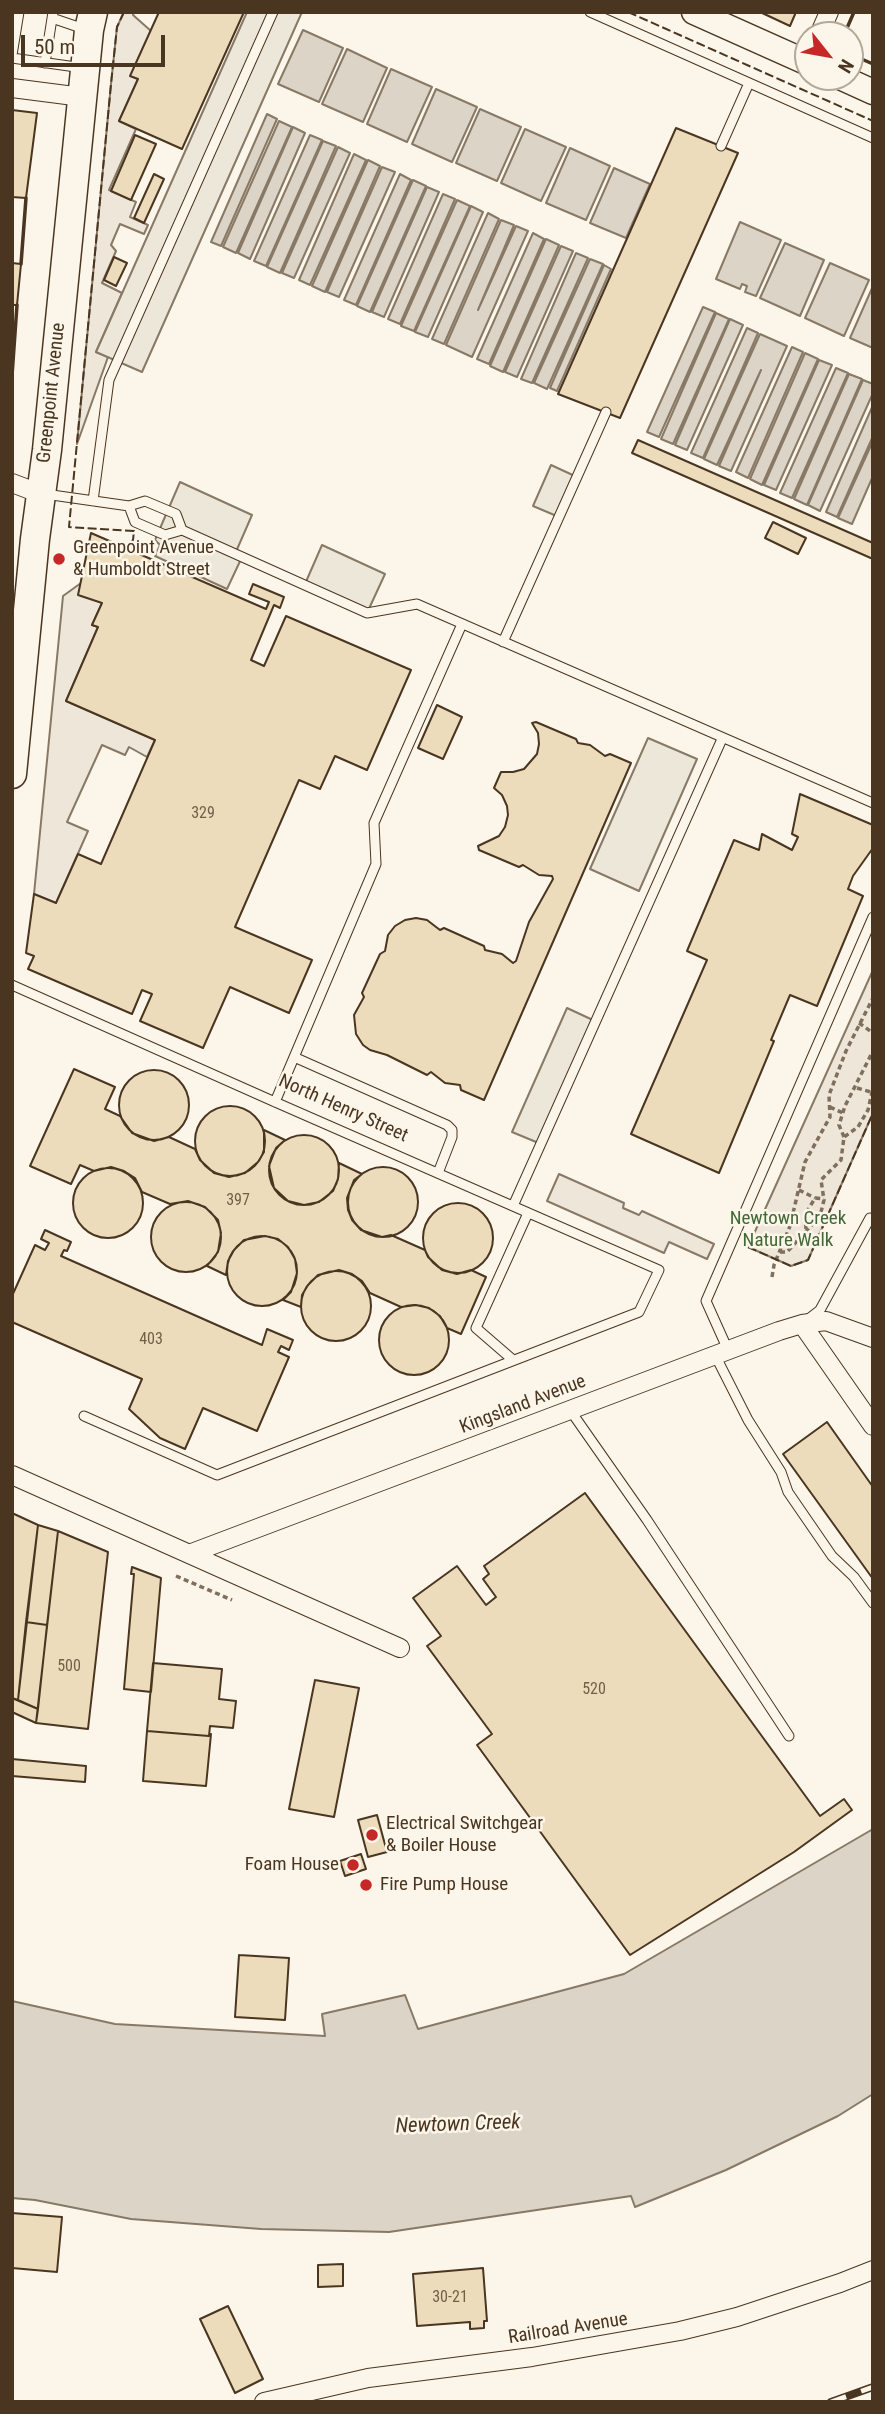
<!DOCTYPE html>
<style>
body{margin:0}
#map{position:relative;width:885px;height:2414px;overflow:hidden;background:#fbf6e9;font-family:"Roboto Condensed",sans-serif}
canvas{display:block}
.frame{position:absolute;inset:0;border:14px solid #4a3520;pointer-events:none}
.north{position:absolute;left:794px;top:21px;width:70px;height:70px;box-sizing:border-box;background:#fbf6e9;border:2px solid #b4a999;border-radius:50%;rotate:121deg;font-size:19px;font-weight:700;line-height:28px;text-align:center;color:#4a3520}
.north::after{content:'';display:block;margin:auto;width:24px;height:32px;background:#c62828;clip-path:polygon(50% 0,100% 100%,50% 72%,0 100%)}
.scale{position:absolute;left:21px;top:35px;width:144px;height:32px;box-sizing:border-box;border:4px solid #4a3520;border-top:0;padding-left:9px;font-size:21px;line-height:24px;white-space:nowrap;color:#4a3520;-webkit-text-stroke:5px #fbf6e9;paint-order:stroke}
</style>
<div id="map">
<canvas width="885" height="2414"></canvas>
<div class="frame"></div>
<div class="north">N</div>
<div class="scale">50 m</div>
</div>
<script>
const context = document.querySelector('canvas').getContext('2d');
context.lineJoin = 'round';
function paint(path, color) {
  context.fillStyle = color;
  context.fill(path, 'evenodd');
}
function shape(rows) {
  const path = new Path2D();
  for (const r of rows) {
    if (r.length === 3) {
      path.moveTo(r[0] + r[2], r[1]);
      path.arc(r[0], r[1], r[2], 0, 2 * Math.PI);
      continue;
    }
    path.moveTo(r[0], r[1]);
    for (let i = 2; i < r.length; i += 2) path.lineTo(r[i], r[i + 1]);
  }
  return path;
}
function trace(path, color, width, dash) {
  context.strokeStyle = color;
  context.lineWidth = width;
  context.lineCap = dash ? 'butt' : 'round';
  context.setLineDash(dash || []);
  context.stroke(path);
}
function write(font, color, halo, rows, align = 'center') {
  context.font = font + ' "Roboto Condensed",sans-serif';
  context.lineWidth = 5;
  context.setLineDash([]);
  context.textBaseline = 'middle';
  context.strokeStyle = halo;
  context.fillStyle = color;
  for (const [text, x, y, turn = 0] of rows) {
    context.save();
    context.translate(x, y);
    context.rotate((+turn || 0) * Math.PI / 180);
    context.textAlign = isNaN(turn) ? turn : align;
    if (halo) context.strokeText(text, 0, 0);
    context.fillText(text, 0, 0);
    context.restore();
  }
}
const green = shape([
 [124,12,134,12,133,15,151,31,131,76,138,79,119,121,136,129,109,190,136,202,130,217,148,225,144,234,120,224,111,245,116,251,102,283,122,293,96,352,108,357,77,444,111,84,117,27,124,12],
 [81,583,102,603,92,625,98,627,66,701,155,740,147,757,129,747,125,755,102,745,67,822,88,831,56,903,34,894,63,596,81,583],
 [873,970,873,1113,808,1260,791,1266,748,1247,873,970],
 [559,1174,624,1203,623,1208,639,1215,642,1211,714,1244,707,1259,669,1242,664,1253,547,1201,559,1174]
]);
const parking = shape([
 [247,12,302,12,142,372,96,352,247,12],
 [551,465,577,477,559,517,533,506,551,465],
 [180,482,252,515,235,554,242,557,227,589,155,556,160,545,155,540,180,482],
 [322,545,385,574,367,613,305,584,322,545],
 [648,738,697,759,639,891,590,869,648,738],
 [567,1008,595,1021,541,1144,512,1132,567,1008]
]);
const water = shape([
 [303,30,343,48,319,102,278,84,303,30],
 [347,49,387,68,363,122,322,104,347,49],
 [391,69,432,87,407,142,367,124,391,69],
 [436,89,477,107,452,162,412,144,436,89],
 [480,109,521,127,497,181,456,163,480,109],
 [267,114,277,119,221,246,211,242,267,114],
 [279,121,292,127,236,253,223,247,279,121],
 [293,127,305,133,250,259,238,253,293,127],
 [525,129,566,147,541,201,501,183,525,129],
 [310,135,322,140,266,266,254,261,310,135],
 [323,141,336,146,280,273,267,267,323,141],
 [338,147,350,153,294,278,282,273,338,147],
 [570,148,610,166,586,220,546,203,570,148],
 [354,154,366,160,310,285,299,280,354,154],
 [368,160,380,166,325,292,312,286,368,160],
 [382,167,395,172,339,297,327,292,382,167],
 [614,168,650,184,626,238,590,223,614,168],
 [400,174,411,180,356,305,344,300,400,174],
 [413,180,426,186,370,312,357,306,413,180],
 [427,187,439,192,384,317,372,312,427,187],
 [443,194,455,199,400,324,388,319,443,194],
 [457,200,470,206,414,331,401,326,457,200],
 [471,206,483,212,428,337,415,332,471,206],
 [488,213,499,219,444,344,432,339,488,213],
 [501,220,514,225,478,310,516,226,528,231,472,357,446,345,501,220],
 [740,222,781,240,756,296,745,292,747,286,742,284,740,289,716,279,740,222],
 [533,233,544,239,489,364,477,359,533,233],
 [546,239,559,245,503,372,490,366,546,239],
 [785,243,824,260,800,316,760,298,785,243],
 [561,246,573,251,517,377,505,372,561,246],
 [576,253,588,258,532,383,521,379,576,253],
 [590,259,603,264,547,389,534,383,590,259],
 [830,263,869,280,844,336,805,318,830,263],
 [604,265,611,269,557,391,550,388,604,265],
 [873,286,873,348,850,338,873,286],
 [703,307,715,312,659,437,647,432,703,307],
 [716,313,729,319,673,444,661,439,716,313],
 [730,319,743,325,687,450,675,445,730,319],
 [747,328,758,333,703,458,691,453,747,328],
 [760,334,787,346,731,471,719,466,761,370,717,465,704,459,760,334],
 [792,347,803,352,748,478,736,472,792,347],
 [805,353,818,359,762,485,750,479,805,353],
 [819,360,832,365,776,490,764,485,819,360],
 [836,368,848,373,792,498,780,493,836,368],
 [849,374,862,379,807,505,794,499,849,374],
 [863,380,873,384,873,393,820,511,808,505,863,380],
 [873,405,873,436,837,517,826,512,873,405],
 [873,441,873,476,852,524,838,518,873,441],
 [873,1829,873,2094,838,2116,726,2170,635,2207,631,2196,389,2232,261,2229,131,2219,35,2200,12,2198,12,2001,115,2024,325,2036,322,2014,405,1995,418,2029,624,1974,873,1829]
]);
const building = shape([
 [159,12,244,12,182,149,119,121,138,79,130,76,159,12],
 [760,12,796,12,790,26,760,12],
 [12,110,37,113,26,198,12,197,12,110],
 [676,128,738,153,620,418,558,394,676,128],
 [135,135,156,144,131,200,111,191,135,135],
 [154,174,164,179,144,223,134,218,154,174],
 [114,257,127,263,116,286,104,280,114,257],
 [12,263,21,264,17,305,12,305,12,263],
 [638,440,873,543,873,559,632,453,638,440],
 [773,522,806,538,798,554,765,538,773,522],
 [91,533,266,609,269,602,249,594,253,584,284,597,280,608,274,605,251,660,264,666,286,616,411,670,367,770,335,756,320,789,299,780,235,927,312,960,289,1013,230,987,203,1048,140,1021,152,994,142,990,132,1014,28,969,34,956,26,953,34,894,56,903,78,854,101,864,155,740,66,701,98,627,92,625,102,603,78,595,91,533],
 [437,705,462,717,443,759,418,748,437,705],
 [536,722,576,739,578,743,590,745,605,756,610,754,631,763,484,1100,461,1090,460,1085,445,1083,431,1072,427,1075,387,1055,370,1050,363,1045,356,1034,354,1015,364,997,362,993,380,954,385,951,388,935,395,926,405,920,416,918,427,920,440,930,444,928,484,946,485,950,502,954,513,963,516,961,529,922,553,879,552,876,539,875,523,865,519,867,479,850,478,846,499,836,505,827,508,815,507,806,502,795,494,788,501,772,513,772,524,769,537,754,539,744,538,733,532,723,536,722],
 [800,794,873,825,873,848,853,876,848,889,863,896,817,1006,790,995,771,1040,774,1041,719,1173,631,1134,707,960,687,951,734,840,759,850,762,834,792,850,798,837,792,834,800,794],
 [74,1069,115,1087,105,1109,120,1116,132,1133,154,1141,169,1137,195,1149,200,1160,214,1173,229,1177,245,1173,258,1162,264,1152,264,1130,285,1140,276,1148,269,1166,274,1188,288,1201,304,1205,319,1202,333,1191,338,1179,339,1163,362,1174,354,1180,347,1198,348,1210,352,1220,361,1230,382,1237,391,1235,425,1250,428,1257,442,1270,457,1274,471,1270,486,1277,461,1334,447,1328,440,1316,429,1308,416,1305,401,1307,370,1293,362,1281,352,1274,339,1270,318,1275,308,1285,302,1295,301,1307,283,1300,291,1292,297,1273,295,1259,288,1247,278,1239,265,1236,244,1240,234,1250,228,1261,226,1275,207,1266,218,1252,221,1233,218,1220,205,1207,188,1201,170,1204,142,1192,135,1178,124,1171,111,1167,94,1171,80,1165,71,1184,30,1166,74,1069],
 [154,1105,35],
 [230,1141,35],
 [304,1170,35],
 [383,1202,35],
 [108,1203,35],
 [186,1237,35],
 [458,1238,35],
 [45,1230,71,1242,67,1251,64,1250,61,1256,262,1345,267,1329,293,1340,289,1350,281,1346,278,1352,289,1357,257,1431,203,1408,185,1449,160,1438,129,1409,142,1379,12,1322,12,1296,35,1245,45,1250,49,1243,41,1239,45,1230],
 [262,1271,35],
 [336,1306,35],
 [414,1340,35],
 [827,1422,873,1487,873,1579,783,1454,827,1422],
 [585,1493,820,1816,844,1799,852,1810,794,1852,630,1955,477,1745,492,1734,427,1646,441,1636,413,1598,457,1566,486,1605,496,1597,483,1579,489,1574,484,1566,585,1493],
 [12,1513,38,1525,18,1700,12,1698,12,1513],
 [38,1525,58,1531,47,1625,26,1622,38,1525],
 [58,1531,108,1552,88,1729,36,1723,58,1531],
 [132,1567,161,1578,151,1692,124,1689,134,1574,131,1574,132,1567],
 [26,1622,47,1625,38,1709,18,1700,26,1622],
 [153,1663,222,1669,219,1699,236,1701,233,1728,210,1726,209,1736,147,1731,153,1663],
 [315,1680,359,1688,334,1817,289,1809,315,1680],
 [12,1698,38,1709,36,1723,12,1712,12,1698],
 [147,1731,209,1736,211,1734,206,1786,143,1781,147,1731],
 [12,1759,86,1766,85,1782,12,1776,12,1759],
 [377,1815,387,1852,368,1857,358,1820,377,1815],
 [361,1854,366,1869,345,1876,340,1861,361,1854],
 [239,1955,289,1958,285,2020,235,2017,239,1955],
 [12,2213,62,2217,57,2272,12,2268,12,2213],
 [343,2264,343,2286,318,2287,318,2265,343,2264],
 [483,2268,487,2321,484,2321,484,2328,470,2329,470,2322,417,2326,413,2274,483,2268],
 [228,2306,263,2379,235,2393,200,2319,228,2306]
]);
const path = shape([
 [859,1023,873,1033],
 [857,1088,871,1092],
 [830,1107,843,1113],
 [844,1137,839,1125,845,1106,873,1051],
 [799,1190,815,1198],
 [806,1229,805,1215,815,1198,824,1199],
 [780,1252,787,1252,820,1216,824,1200,821,1180,841,1160,844,1137,858,1127,868,1110,873,1088],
 [772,1277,774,1265,790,1226,805,1162,830,1117,829,1095,846,1051,873,998],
 [176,1576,232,1600]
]);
const lane = shape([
 [590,12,873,138],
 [52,18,87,30],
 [12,55,19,12],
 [12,58,83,68],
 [45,63,53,12],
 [721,146,749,83],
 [45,494,129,506,145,501,176,514,182,530],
 [93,501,109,380,273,12],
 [129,506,135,522,165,535,182,530,367,613,417,604,873,803],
 [503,642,606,412],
 [12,985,275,1102,659,1270,639,1312,217,1475,84,1416],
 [294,1057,447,1125,452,1130,452,1137,438,1173],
 [275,1102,376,864,374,823,462,624],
 [513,1206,722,739],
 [807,1320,820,1310,870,1218,873,1219],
 [728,1350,706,1301,873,917],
 [715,1355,748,1420,781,1472,788,1492,832,1556,854,1577,873,1603],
 [513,1360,476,1328,528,1213],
 [570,1410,647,1520,789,1736]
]);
const street = shape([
 [819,35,829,12],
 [12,88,82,97],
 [12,483,41,494],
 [802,1324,873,1426],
 [12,1475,400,1648],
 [189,1554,779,1331,802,1324,826,1321,873,1338],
 [264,2402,368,2378,532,2357,680,2331,737,2317,840,2283,873,2270]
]);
const secondary = shape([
 [694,12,808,63],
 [840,77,873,92]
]);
const primary = shape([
 [12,774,35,539,47,450,89,30,93,12]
]);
const rail = shape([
 [831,2402,873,2387]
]);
const fence = shape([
 [124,12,117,27,111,84,69,527,134,531,133,540,126,548],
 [628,12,873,121],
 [748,1247,791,1266,808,1260,873,1113]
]);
const wall = shape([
 [844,35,854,12],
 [850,54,873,64],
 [21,264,26,198],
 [12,376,17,305]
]);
const markers = [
 [59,559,7,"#c62828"],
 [372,1835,7,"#c62828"],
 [353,1865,7,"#c62828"],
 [366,1885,7,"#c62828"]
];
const numberNames = [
 ["329",203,814],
 ["397",238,1201],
 ["403",151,1340],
 ["500",69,1667],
 ["520",594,1690],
 ["30-21",450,2298]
];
const streetNames = [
 ["Greenpoint Avenue",52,393,-84],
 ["North Henry Street",343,1109,24],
 ["Kingsland Avenue",523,1405,-21],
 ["Railroad Avenue",568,2329,-9]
];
const poiNames = [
 ["Greenpoint Avenue",73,548],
 ["& Humboldt Street",73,570],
 ["Electrical Switchgear",386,1824],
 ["& Boiler House",386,1846],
 ["Foam House",339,1865,"right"],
 ["Fire Pump House",380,1885]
];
const parkNames = [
 ["Newtown Creek",788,1219],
 ["Nature Walk",788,1241]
];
const waterNames = [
 ["Newtown Creek",458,2125,-2]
];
paint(green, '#ede6d9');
trace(green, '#887966', 2);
paint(parking, '#ede7d9');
trace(parking, '#887966', 2);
paint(water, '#dcd4c6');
trace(water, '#887966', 2);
paint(building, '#ecdcbc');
trace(building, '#4a3520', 2);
trace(lane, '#4a3520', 11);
trace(street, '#4a3520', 20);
trace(secondary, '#4a3520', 27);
trace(primary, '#4a3520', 31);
trace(path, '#7f6f5c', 3.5, [5, 3.5]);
trace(lane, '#fbf6e9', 9);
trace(street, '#fbf6e9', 18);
trace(secondary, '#fbf6e9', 24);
trace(primary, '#fbf6e9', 28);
trace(rail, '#4a3520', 8);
trace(rail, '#fbf6e9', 5, [16]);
trace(fence, '#4a3520', 2, [9, 3.5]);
trace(wall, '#4a3520', 3.5);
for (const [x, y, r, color] of markers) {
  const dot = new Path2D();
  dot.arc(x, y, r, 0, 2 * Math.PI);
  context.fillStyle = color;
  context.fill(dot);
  trace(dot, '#fbf6e9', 2.5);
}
write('16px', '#725f47', null, numberNames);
write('19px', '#4a3520', '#fbf6e9', streetNames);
write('19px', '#4a3520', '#fbf6e9', poiNames, 'left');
write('19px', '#436837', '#fbf6e9', parkNames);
write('italic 21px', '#4a3520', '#fbf6e9', waterNames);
</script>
